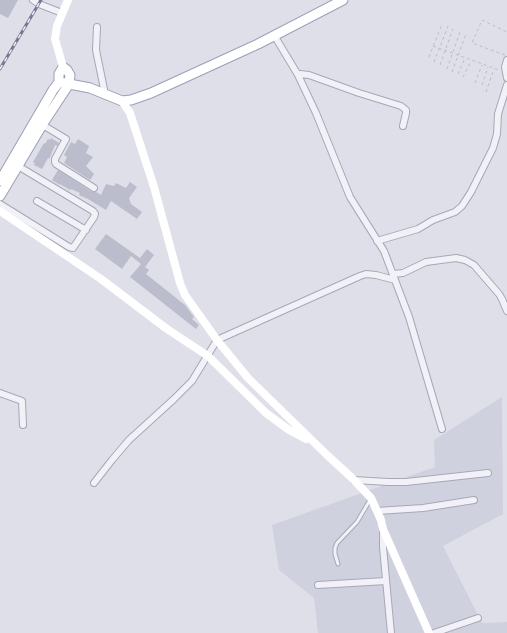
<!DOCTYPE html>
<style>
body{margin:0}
canvas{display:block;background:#dedfe9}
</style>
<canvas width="507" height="633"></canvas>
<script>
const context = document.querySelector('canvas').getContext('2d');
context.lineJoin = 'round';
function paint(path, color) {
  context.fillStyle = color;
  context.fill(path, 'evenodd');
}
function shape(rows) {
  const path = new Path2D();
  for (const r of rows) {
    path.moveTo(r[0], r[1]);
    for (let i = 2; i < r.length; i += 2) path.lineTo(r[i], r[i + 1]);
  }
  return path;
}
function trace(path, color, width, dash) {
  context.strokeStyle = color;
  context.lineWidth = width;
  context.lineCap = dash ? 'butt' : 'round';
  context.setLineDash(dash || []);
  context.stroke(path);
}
const built = shape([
 [502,397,503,514,443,546,482,623,507,622,507,633,318,633,314,598,279,570,272,525,435,467,434,440]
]);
const building = shape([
 [0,0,18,0,8,18,0,14],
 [51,138,59,143,57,146,55,145,49,159,48,158,42,169,34,165,35,163,33,162,44,143,45,144,48,139,50,140],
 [78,139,89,146,86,153,93,157,86,166,94,174,90,180,64,163,67,157,64,155,71,142,75,144],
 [58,170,92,192,96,192,101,195,106,184,114,186,116,183,126,188,130,182,137,187,129,198,131,204,142,212,137,219,111,201,106,210,88,199,79,195,80,193,71,189,70,190,60,184,60,185,52,180],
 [106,234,140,258,147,249,154,255,145,267,149,270,146,274,185,305,194,317,192,319,199,325,196,329,130,277,141,264,131,256,122,269,95,249]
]);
const path = shape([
 [433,46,499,70],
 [505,55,472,43,482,20,507,32],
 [429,57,442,24],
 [434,62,448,26],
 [440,65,453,29],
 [447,69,460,32],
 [452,72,466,34],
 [458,74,465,58],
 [463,77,471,61],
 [475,83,482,65],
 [482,85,488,67],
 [486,92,494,69]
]);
const lane = shape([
 [338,564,335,554,335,548,337,543,357,522,370,500]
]);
const street = shape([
 [33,0,39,4,62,13],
 [97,27,96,50,105,94],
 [274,35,298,75,316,113,350,197,384,251,409,317,442,429],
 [507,60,505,67,507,78],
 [298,75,300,74,309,75,359,93,401,106,406,110,406,113,403,126],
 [41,124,66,139,55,159,55,162,56,164,94,188],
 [37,201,86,230],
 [0,204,69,247,73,248,94,217,95,214,93,211,18,166],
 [377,241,418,229,433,220,455,212,462,206,471,192,493,148,497,134,498,114,507,85],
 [393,274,403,273,426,262,456,258,465,260,474,265,499,294,502,299,507,311],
 [0,393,22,401,23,425],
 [354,480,388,482,406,482,488,473],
 [94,483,112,460,129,440,174,399,192,381,217,340,360,276,366,274,376,275,395,280],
 [377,511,423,508,474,500],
 [383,531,383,547,391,633],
 [318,585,386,581],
 [434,633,478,618]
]);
const secondary = shape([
 [63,67,55,39,57,26,68,0],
 [122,101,130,113,154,187,180,283,185,295,217,340,248,378,327,455,351,477,371,498,381,520,383,529,429,633],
 [0,211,101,279,167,329,208,356,266,413,289,430,306,439]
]);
const primary = shape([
 [59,82,90,88,122,101,131,100,151,93,258,44,343,0],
 [0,181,53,90,59,82,59,74,63,67,67,70,70,75,69,84,44,122,0,196]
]);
const rail = shape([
 [0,69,41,0]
]);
paint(built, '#d0d1de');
paint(building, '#bbbccc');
trace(lane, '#a7a8b7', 5);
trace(street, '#a7a8b7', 8);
trace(primary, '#9c9fb6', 11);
trace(path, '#bcbcc8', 1, [3, 3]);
trace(lane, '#f1f1f7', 3);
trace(street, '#f1f1f7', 6);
trace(secondary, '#fff', 8);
trace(primary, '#fff', 9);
trace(rail, '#767894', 3);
trace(rail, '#eeeff6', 1.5, [4.5]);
</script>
